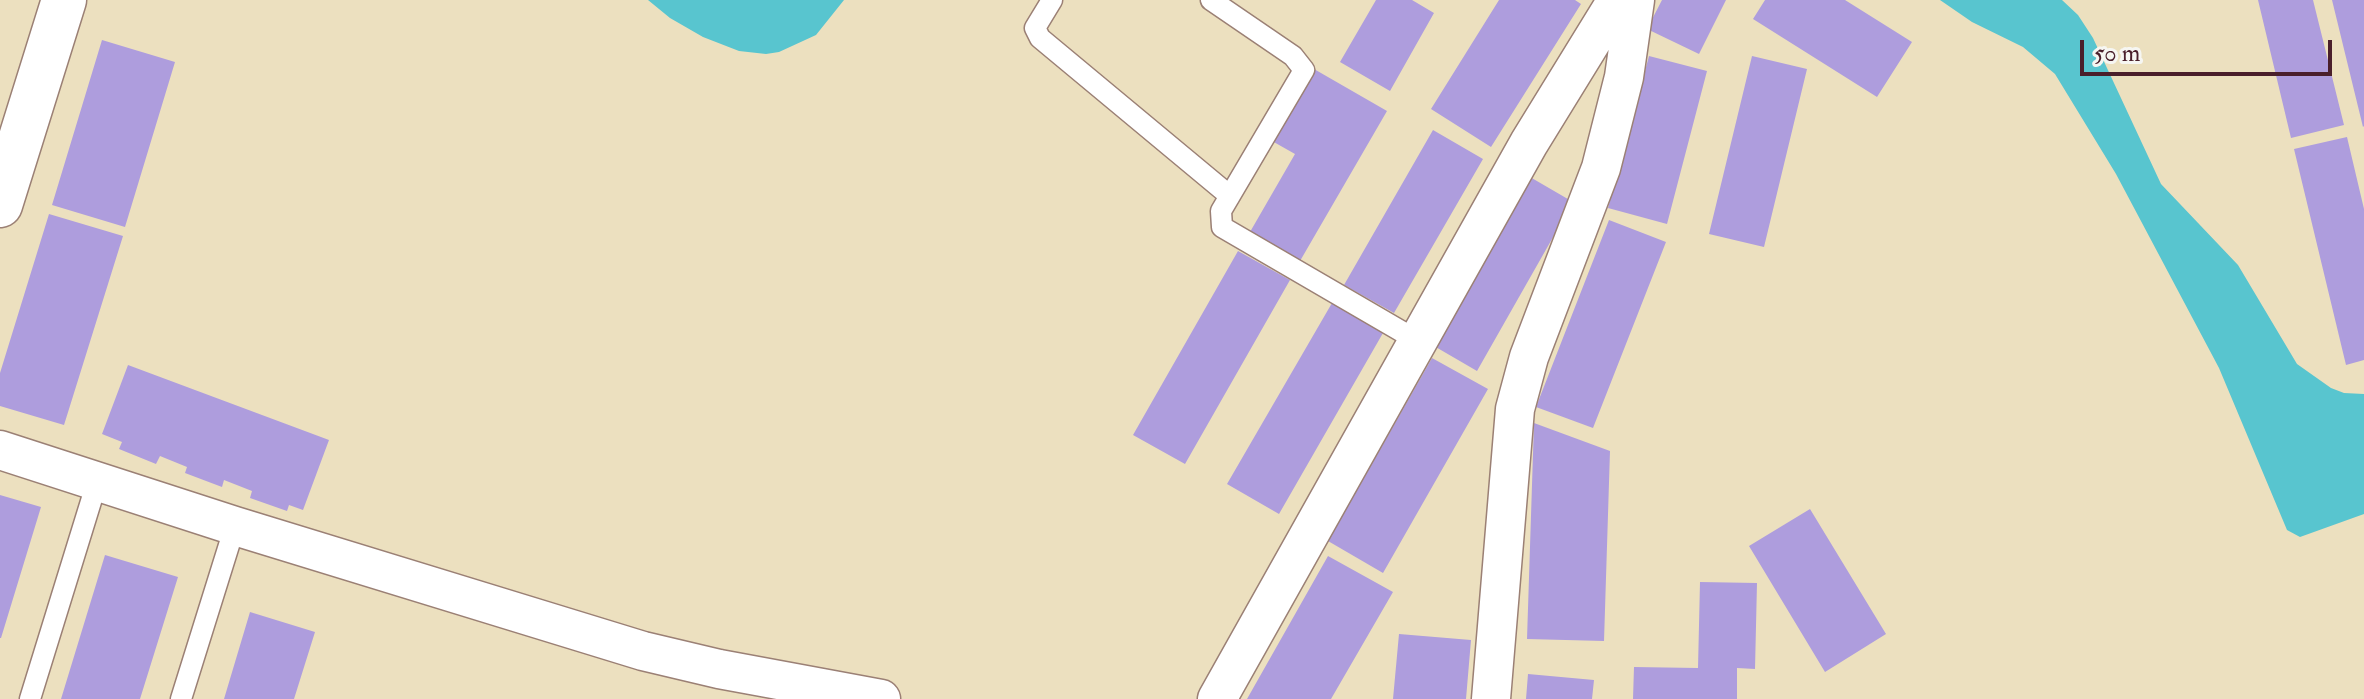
<!DOCTYPE html>
<style>
body{margin:0}
#map{position:relative;width:2364px;height:699px;overflow:hidden;background:#ece0bf;font-family:"IM FELL Double Pica",serif}
canvas{display:block}
.scale{position:absolute;left:2080px;top:40px;width:252px;height:36px;box-sizing:border-box;border:4px solid #4a1f2b;border-top:0;padding-left:10px;font-size:24px;line-height:28px;white-space:nowrap;color:#4a1f2b;-webkit-text-stroke:6px #f6f6f2;paint-order:stroke}
</style>
<div id="map">
<canvas width="2364" height="699"></canvas>
<div class="scale">50 m</div>
</div>
<script>
const context = document.querySelector('canvas').getContext('2d');
context.lineJoin = 'round';
function paint(path, color) {
  context.fillStyle = color;
  context.fill(path, 'evenodd');
}
function shape(rows) {
  const path = new Path2D();
  for (const r of rows) {
    path.moveTo(r[0], r[1]);
    for (let i = 2; i < r.length; i += 2) path.lineTo(r[i], r[i + 1]);
  }
  return path;
}
function trace(path, color, width, dash) {
  context.strokeStyle = color;
  context.lineWidth = width;
  context.lineCap = dash ? 'butt' : 'round';
  context.setLineDash(dash || []);
  context.stroke(path);
}
const water = shape([
 [648,0,844,0,816,35,779,52,766,54,739,51,703,37,670,18],
 [1940,0,2062,0,2078,15,2093,38,2161,184,2238,265,2297,364,2331,388,2344,393,2364,394,2364,514,2300,537,2287,530,2219,368,2116,174,2055,74,2023,47,1972,22]
]);
const building = shape([
 [1376,0,1412,0,1434,13,1390,91,1340,62],
 [1499,0,1575,0,1581,4,1491,147,1431,109],
 [1662,0,1726,0,1699,54,1647,29],
 [1765,0,1845,0,1912,42,1877,97,1753,19],
 [2258,0,2313,0,2344,125,2291,138],
 [2332,0,2364,0,2364,126,2363,127],
 [102,40,175,62,125,227,52,205],
 [1649,56,1707,71,1667,224,1608,208],
 [1752,56,1807,69,1764,247,1709,234],
 [1314,69,1387,111,1300,261,1250,232,1295,154,1272,141],
 [1433,130,1483,159,1394,313,1344,285],
 [2347,137,2364,209,2364,360,2346,365,2294,149],
 [1530,177,1573,202,1477,371,1434,346],
 [49,214,123,236,64,425,0,406,0,373],
 [1609,220,1666,242,1593,428,1536,407],
 [1238,251,1290,280,1185,464,1133,435],
 [1332,303,1383,333,1279,514,1227,484],
 [1432,358,1488,389,1383,573,1328,541],
 [128,365,329,440,303,510,289,505,287,511,250,498,252,491,224,480,222,487,185,473,187,467,160,456,156,464,119,449,122,442,102,434],
 [1534,423,1610,451,1604,641,1527,639],
 [0,495,41,507,1,638,0,638],
 [1810,509,1886,634,1825,672,1749,546],
 [105,555,178,577,140,699,61,699],
 [1328,556,1393,592,1331,699,1247,699],
 [1700,582,1757,583,1755,669,1737,668,1737,699,1633,699,1634,667,1698,668],
 [250,612,315,632,294,699,224,699],
 [1399,634,1471,640,1466,699,1393,699],
 [1528,674,1594,680,1592,699,1526,699]
]);
const service = shape([
 [1052,0,1035,28,1040,38,1230,196],
 [1211,0,1293,56,1304,70,1221,211,1222,227,1418,341],
 [30,699,97,482],
 [181,699,235,526]
]);
const minor = shape([
 [0,450,235,526,643,651,719,669,881,699],
 [1217,699,1529,143,1617,0],
 [1491,699,1515,409,1529,357,1601,168,1624,77,1635,0]
]);
const tertiary = shape([
 [0,205,64,0]
]);
paint(water, '#58c5cf');
paint(building, '#ae9ddd');
trace(service, '#9b8075', 23);
trace(minor, '#9b8075', 41);
trace(tertiary, '#9b8075', 47);
trace(service, '#fff', 20);
trace(minor, '#fff', 38);
trace(tertiary, '#fff', 44);
</script>
